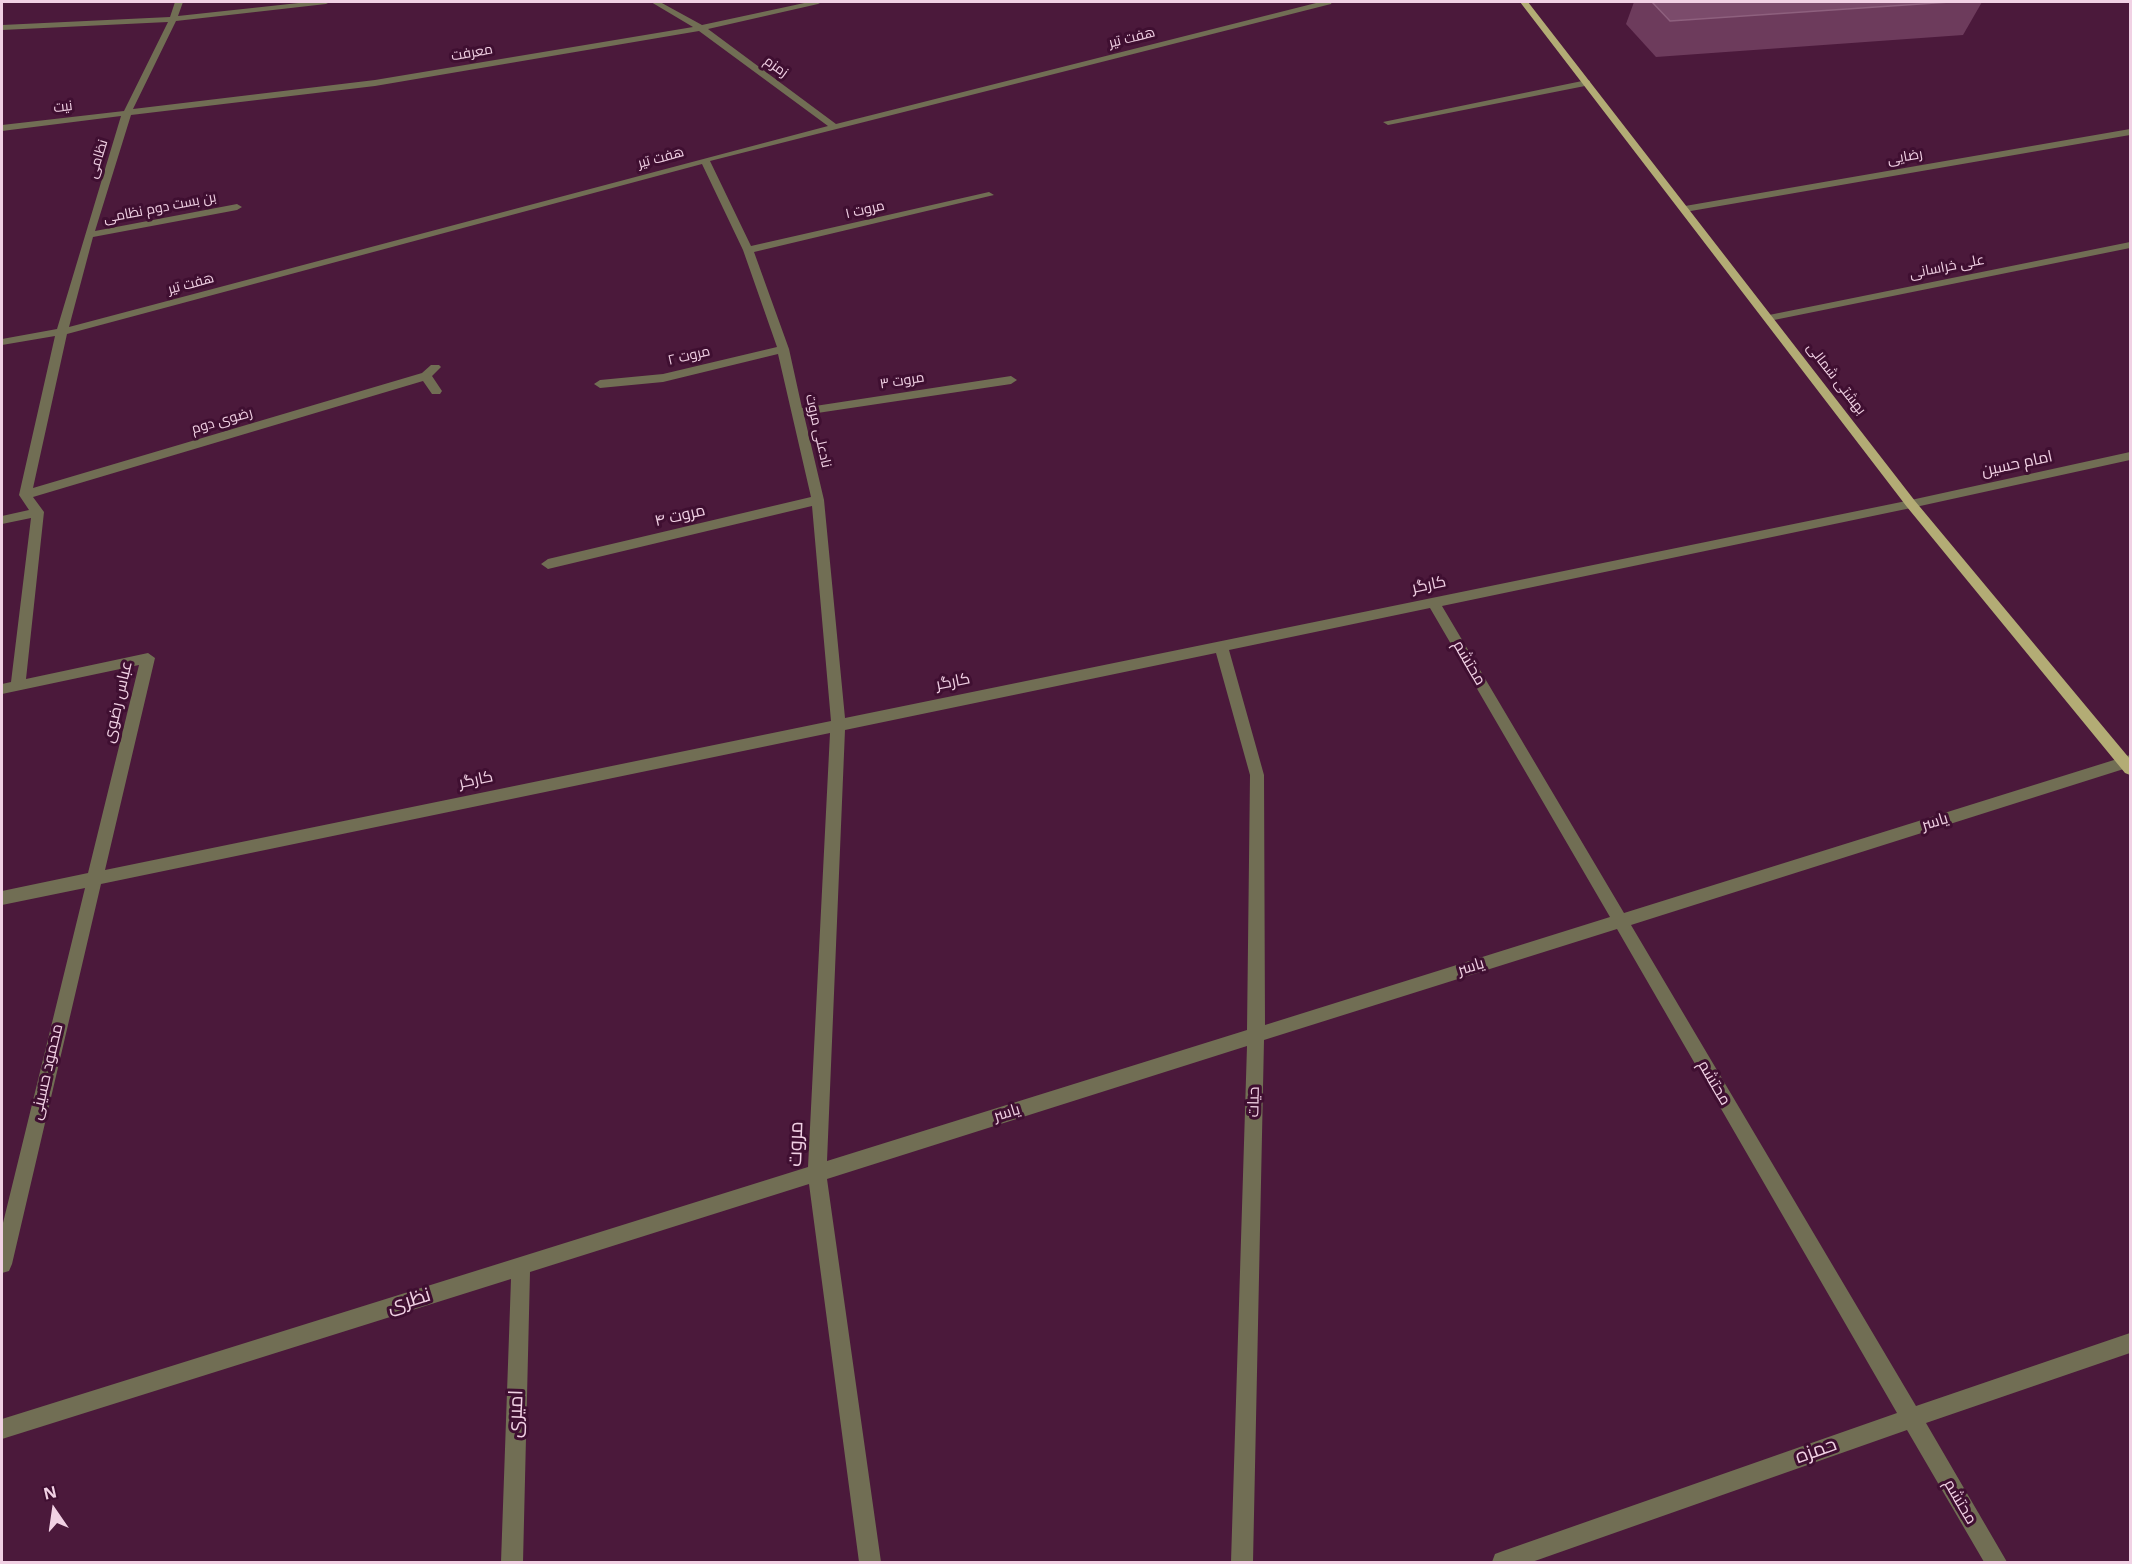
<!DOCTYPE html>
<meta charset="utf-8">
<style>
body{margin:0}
#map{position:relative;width:2132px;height:1564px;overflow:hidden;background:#4b193b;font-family:"Noto Sans",sans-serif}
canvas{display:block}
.frame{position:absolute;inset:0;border:3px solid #f1d1e4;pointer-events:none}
.north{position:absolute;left:24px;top:1480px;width:60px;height:60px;-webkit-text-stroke:4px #3f0f31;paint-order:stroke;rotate:347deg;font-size:16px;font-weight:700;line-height:24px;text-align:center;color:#f1d1e4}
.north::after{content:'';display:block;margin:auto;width:21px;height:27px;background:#f1d1e4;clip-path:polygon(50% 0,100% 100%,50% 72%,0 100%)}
</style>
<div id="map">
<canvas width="2132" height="1564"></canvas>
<div class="frame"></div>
<div class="north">N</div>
</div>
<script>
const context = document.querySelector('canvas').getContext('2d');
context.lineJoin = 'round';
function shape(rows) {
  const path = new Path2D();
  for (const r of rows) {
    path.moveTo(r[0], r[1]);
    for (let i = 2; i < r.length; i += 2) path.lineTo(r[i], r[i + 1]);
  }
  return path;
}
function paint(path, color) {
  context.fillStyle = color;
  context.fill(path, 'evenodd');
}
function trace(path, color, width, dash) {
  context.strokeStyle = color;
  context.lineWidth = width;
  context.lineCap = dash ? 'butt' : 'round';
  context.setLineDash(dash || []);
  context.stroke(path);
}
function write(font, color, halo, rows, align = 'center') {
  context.font = font + ' "Noto Sans",Cairo,sans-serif';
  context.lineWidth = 6;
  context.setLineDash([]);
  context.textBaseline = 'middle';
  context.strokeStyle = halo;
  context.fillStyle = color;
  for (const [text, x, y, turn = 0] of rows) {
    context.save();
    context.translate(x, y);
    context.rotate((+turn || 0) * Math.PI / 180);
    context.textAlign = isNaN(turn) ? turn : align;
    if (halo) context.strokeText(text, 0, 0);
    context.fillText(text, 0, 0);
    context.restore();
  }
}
const minor = shape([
 [175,2,183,2,178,16,308,2,330,2,326,4,176,21,133,109,375,80,693,27,651,2,660,2,702,25,809,2,822,2,818,4,708,29,836,124,1320,2,1332,2,1331,4,710,161,751,246,989,192,994,195,754,252,789,349,802,408,1011,376,1017,380,1011,384,804,415,824,500,845,718,1911,500,2130,452,2130,460,1911,508,1442,606,1624,913,2130,755,2130,767,1631,925,1916,1406,2130,1333,2130,1353,1926,1423,2007,1562,1984,1562,1907,1430,1532,1562,1492,1562,1495,1554,1503,1551,1897,1413,1617,929,1264,1040,1253,1562,1231,1562,1247,1046,827,1179,881,1562,859,1562,809,1184,530,1272,523,1562,501,1562,511,1279,2,1439,2,1419,808,1167,830,733,101,884,12,1264,9,1271,2,1273,2,1227,85,888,2,905,2,891,88,873,139,665,2,694,2,684,11,682,31,518,2,524,2,516,29,510,19,495,55,336,2,345,2,339,57,329,121,116,2,131,2,125,124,111,168,22,2,30,2,25,170,17,175,2],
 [699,31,828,126,69,327,93,237,237,210,242,207,237,204,95,231,131,115,375,86,699,31],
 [702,164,743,250,777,347,663,374,600,380,594,384,600,388,663,382,778,354,811,497,548,559,541,564,548,569,812,506,831,721,105,870,155,658,148,653,26,679,44,512,33,497,423,381,432,394,440,394,442,391,432,376,441,367,439,365,431,365,422,373,33,488,67,334,702,164],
 [1430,608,1610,917,1265,1025,1264,775,1229,650,1430,608],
 [1216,653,1250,775,1247,1030,827,1161,845,730,1216,653],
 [1587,80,1590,81,1590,85,1388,125,1383,122,1587,80],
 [2130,129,2130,135,1685,212,1680,209,1685,206,2130,129],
 [2130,242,2130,248,1769,321,1764,318,1769,315,2130,242]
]);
const major = shape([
 [1520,2,1528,2,1915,501,2130,759,2130,775,2125,773,1907,507,1520,2]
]);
const wall = shape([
 [1634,2,1982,2,1963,35,1656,57,1626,24]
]);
const building = shape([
 [1652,2,1950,2,1670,21,1652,2]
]);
const farStreetnames = [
 ["هفت تیر",1132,38,-14],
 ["معرفت",472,53,-10],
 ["زمزم",776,67,36],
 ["نیت",63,107,-7],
 ["رضایی",1905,157,-10],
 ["هفت تیر",661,158,-15],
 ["نظامی",98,159,-73],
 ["بن بست دوم نظامی",160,208,-11],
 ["مروت ۱",865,210,-13],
 ["علی خراسانی",1947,267,-11],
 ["هفت تیر",191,284,-15],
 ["مروت ۲",689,356,-13],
 ["بهشتی شمالی",1836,379,52],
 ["مروت ۳",902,381,-9],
 ["رضوی دوم",222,421,-16],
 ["نادعلی مروت",818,431,77]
];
const streetNames = [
 ["امام حسین",2017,464,-12],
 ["مروت ۴",680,516,-13],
 ["کارگر",1429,585,-12],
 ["محتشم",1469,663,60],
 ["کارگر",953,682,-11],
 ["عباس رضوی",118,702,-77],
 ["کارگر",476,780,-12],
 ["یاسر",1935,822,-17],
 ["یاسر",1471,967,-17],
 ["محمود حسینی",47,1072,-77],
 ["محتشم",1714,1083,60],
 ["حیات",1254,1102,-89],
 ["یاسر",1007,1113,-17],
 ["محتشم",1960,1502,60]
];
const nearStreetnames = [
 ["مروت",796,1144,-88],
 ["نظری",409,1301,-17],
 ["امیری",516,1414,-88],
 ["حمزه",1816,1451,-20]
];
paint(minor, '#716e54');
paint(major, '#b3ac75');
paint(wall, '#6d3b5c');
paint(building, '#7b4b6b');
trace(building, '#8e607e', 1.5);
write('14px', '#f1d1e4', '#3f0f31', farStreetnames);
write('16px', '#f1d1e4', '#3f0f31', streetNames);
write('20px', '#f1d1e4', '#3f0f31', nearStreetnames);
</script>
